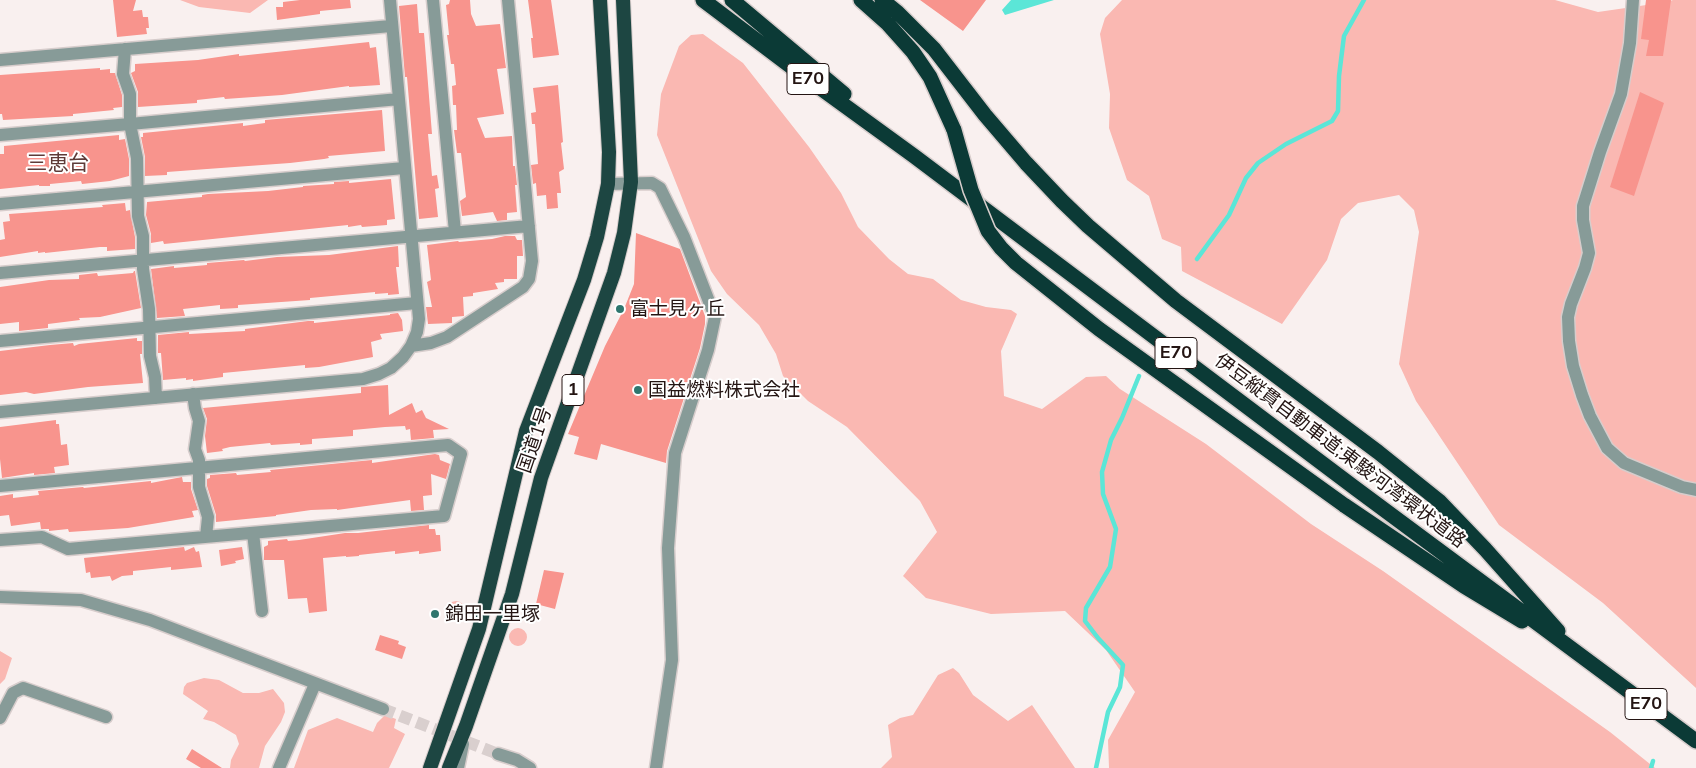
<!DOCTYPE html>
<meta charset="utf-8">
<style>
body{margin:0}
canvas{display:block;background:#f9f0ef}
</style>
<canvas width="1696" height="768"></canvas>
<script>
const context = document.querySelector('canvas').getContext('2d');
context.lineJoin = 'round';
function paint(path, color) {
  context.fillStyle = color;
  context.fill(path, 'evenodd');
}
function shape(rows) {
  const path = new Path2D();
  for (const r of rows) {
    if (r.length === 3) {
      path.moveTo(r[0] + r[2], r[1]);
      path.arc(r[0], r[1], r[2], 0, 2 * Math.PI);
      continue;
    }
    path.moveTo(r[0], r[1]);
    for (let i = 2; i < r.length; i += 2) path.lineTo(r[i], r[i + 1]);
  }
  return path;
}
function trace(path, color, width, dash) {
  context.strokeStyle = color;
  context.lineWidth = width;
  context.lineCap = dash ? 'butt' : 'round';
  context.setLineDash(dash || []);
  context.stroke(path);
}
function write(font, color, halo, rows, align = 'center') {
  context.font = font + ' Mulish,"Noto Sans JP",sans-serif';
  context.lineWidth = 4;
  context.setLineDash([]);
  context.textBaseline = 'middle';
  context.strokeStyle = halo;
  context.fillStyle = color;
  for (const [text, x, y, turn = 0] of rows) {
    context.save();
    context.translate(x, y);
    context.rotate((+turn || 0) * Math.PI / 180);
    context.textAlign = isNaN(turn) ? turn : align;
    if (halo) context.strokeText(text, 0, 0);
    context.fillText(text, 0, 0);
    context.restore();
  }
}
const green = shape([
 [180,0,268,0,250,13,199,7],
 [1122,0,1555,0,1598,12,1667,2,1673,0,1696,0,1696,688,1603,603,1499,525,1416,401,1399,364,1419,232,1414,210,1399,195,1358,203,1341,219,1327,260,1282,324,1182,271,1181,247,1162,239,1149,196,1127,180,1109,128,1110,94,1100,34,1105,18],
 [703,34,743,63,809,147,841,193,858,227,889,259,908,274,933,279,961,300,986,307,1011,310,1017,314,1001,351,1004,396,1042,409,1086,377,1106,376,1120,389,1206,444,1311,524,1383,571,1610,732,1655,768,1109,768,1108,740,1135,692,1106,650,1065,611,991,614,926,598,903,576,937,532,920,501,847,427,808,401,783,376,776,354,759,325,727,294,711,271,657,135,661,94,679,46,691,35],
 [456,610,9],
 [518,637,9],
 [0,651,12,658,5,679,0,684],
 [953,668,959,673,973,695,1008,721,1032,705,1075,768,881,768,892,757,888,725,900,718,913,715,938,675],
 [204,678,219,680,243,693,259,693,273,689,284,703,285,712,281,722,265,746,259,768,230,768,231,760,239,744,236,735,214,722,203,719,208,711,183,694,184,687,187,683],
 [385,715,396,719,394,728,405,734,389,768,294,768,308,730,337,718,373,732,377,723]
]);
const water = shape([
 [1011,0,1054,0,1005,15,1002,10]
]);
const stream = shape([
 [1197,259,1229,215,1246,178,1258,163,1286,144,1332,121,1338,111,1339,76,1344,36,1364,0],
 [1096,768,1108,712,1120,687,1123,665,1098,638,1085,621,1086,608,1110,567,1116,529,1103,494,1102,472,1111,440,1122,418,1139,376],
 [1651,768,1653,761]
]);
const building = shape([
 [113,0,136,0,133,11,142,10,143,17,148,17,149,28,146,28,147,34,117,37],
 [300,0,350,0,351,8,320,11,320,14,277,20,276,7,283,7,283,2],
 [450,0,470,0,471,14,476,26,500,24,506,68,497,69,504,114,477,118,485,138,512,136,513,166,515,166,517,185,515,185,517,212,507,213,507,220,497,221,493,212,462,216,460,201,466,197,461,153,457,153,454,130,457,130,456,105,453,105,452,86,456,85,454,64,451,64,447,35,449,35,446,5,449,4],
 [528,0,551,0,559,55,533,58,531,38,533,38],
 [920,0,986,0,963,31],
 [1646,0,1671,0,1663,56,1646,56,1649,40,1641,39],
 [417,4,419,33,424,33,432,134,428,134,432,176,437,175,439,188,435,189,438,217,419,219,407,77,405,77,399,6],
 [369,42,370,48,376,47,380,85,349,87,349,86,282,95,225,99,224,97,197,100,197,103,138,107,138,92,131,73,135,71,135,64,198,60,239,54,239,56],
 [100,68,100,70,110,69,110,73,115,73,122,95,122,107,113,108,114,110,73,114,73,116,3,120,2,114,0,114,0,75],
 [558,85,563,142,561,143,564,169,559,172,561,193,557,193,558,208,547,209,546,195,537,196,536,183,533,184,531,165,538,164,535,124,532,124,531,113,536,112,533,88],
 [1640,92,1664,103,1634,196,1610,187],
 [382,110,385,151,328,156,329,158,324,159,290,163,207,169,167,172,167,175,145,176,145,157,141,137,143,137,143,133,243,123,243,126,265,123,265,120],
 [119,135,119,140,125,139,129,159,129,176,110,181,82,184,81,181,50,184,50,186,39,186,39,185,0,189,0,154,4,154,4,146],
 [391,179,395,219,387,220,387,225,362,227,361,225,348,227,348,225,164,244,163,241,151,243,151,234,146,215,147,202,202,197,202,195,208,194,268,191,303,187,303,186,334,184,334,182,349,181,349,183],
 [125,203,126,211,130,210,135,237,135,249,107,251,107,247,100,247,45,253,45,252,38,253,38,251,0,257,0,240,5,239,3,222,10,221,9,214,103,207,102,205],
 [636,233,680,249,705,316,705,324,700,348,667,451,666,463,601,444,597,460,574,454,579,437,568,434,605,346,624,309,634,284],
 [505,236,515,236,517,240,522,240,523,256,517,256,517,279,504,279,504,282,495,283,498,289,473,293,473,296,463,297,464,316,452,317,452,323,428,324,426,307,432,307,427,282,431,280,427,245,458,241,459,242,492,239],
 [398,246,399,267,396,267,399,294,388,295,388,293,375,294,375,292,310,298,310,300,238,305,238,308,220,309,220,305,183,309,185,316,157,318,151,269,174,266,174,268,207,265,207,263,244,260,245,261,277,257,329,255],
 [134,271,135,271,141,308,100,317,79,318,80,320,48,324,48,328,19,331,19,322,0,324,0,287,49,280,79,279,79,275,97,273,98,276,133,273],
 [398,313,402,320,403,331,380,334,382,339,371,342,373,357,319,367,305,368,305,365,223,373,223,377,193,381,193,379,186,380,186,378,163,380,161,353,158,353,158,335,189,332,189,334,245,331,245,329,308,321,314,321,314,323,390,315,390,314],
 [137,338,137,341,142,341,142,354,140,354,143,383,88,387,34,394,26,392,0,395,0,351,50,345,73,343,74,346,79,344],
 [388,385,389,415,412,403,416,413,422,410,426,418,449,429,433,430,434,438,411,440,410,429,406,430,405,426,385,427,353,430,353,436,312,439,312,444,300,445,300,443,271,445,270,443,230,447,222,449,223,451,207,453,205,436,207,419,203,408,361,393,361,387],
 [56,420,56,424,59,424,61,445,67,444,69,465,54,467,55,473,34,475,34,473,2,478,0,459,0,427],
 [435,454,439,455,440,460,450,464,446,479,431,474,432,495,423,496,424,510,411,511,410,500,337,510,337,509,311,510,276,515,276,516,216,522,216,515,207,486,207,479,210,478,210,475,236,473,237,475,271,472,270,470,372,460,372,463],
 [182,477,183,482,191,482,191,489,198,510,192,511,194,517,128,528,69,532,68,529,49,531,49,529,41,529,40,522,11,526,9,515,0,516,0,496,13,494,13,498,39,495,38,491,83,487,84,488,151,481,151,483],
 [429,525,429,529,435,529,436,535,440,535,441,551,419,554,419,551,395,554,395,551,359,555,359,556,346,557,346,556,323,558,327,611,309,613,307,598,288,599,284,560,264,560,264,547,268,545,268,541,287,539,288,541,299,540,345,533,358,533],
 [184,547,185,551,194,547,196,552,199,551,202,567,171,570,171,567,133,571,133,575,122,576,112,581,110,576,91,578,90,572,86,573,84,558],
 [242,547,244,559,235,561,236,563,221,566,219,550],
 [544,570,564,573,555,609,536,604],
 [380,635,399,641,398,644,406,647,402,659,375,650],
 [192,749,222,768,201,768,186,759]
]);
const tertiaryTunnel = shape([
 [383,709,498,754]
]);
const minor = shape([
 [433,0,455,232],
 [1633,0,1630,43,1621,94,1600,152,1583,206,1583,220,1589,253,1585,268,1571,304,1568,317,1569,341,1573,366,1582,395,1590,416,1607,448,1624,463,1682,487,1696,490],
 [125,49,123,74,130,94,130,124,137,158,138,216,143,236,143,269,149,309,150,356,155,377,156,398],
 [0,60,391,26],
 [0,135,130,124,399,99],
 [608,184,652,183,660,188,684,237,715,317,708,350,675,453,668,548,672,660,656,768],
 [0,204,404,168],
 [0,273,529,226],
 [0,341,417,303],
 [411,346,431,343,447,337,523,287,529,279,532,261,508,0],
 [193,394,195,408,199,421,195,449,199,460,199,487,208,517,206,537],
 [0,412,363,379,379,374,391,368,403,357,411,346,417,332,419,319,390,0],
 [0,486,448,445,461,454,444,516,68,549,42,537,0,540],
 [253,533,262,611],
 [0,718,13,693,23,688,106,717]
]);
const tertiary = shape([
 [0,597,81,600,150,620,383,709],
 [498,754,517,760,530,768],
 [279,768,315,684],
 [458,768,463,744]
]);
const trunk = shape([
 [430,768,479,629,526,431,584,280,597,237,608,184,609,152,600,0],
 [449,768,466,726,512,594,541,478,614,273,624,233,631,182,623,0]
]);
const motorway = shape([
 [703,0,797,71,914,156,1355,488,1696,741],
 [732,0,844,94],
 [861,0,888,24,913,52,930,77,954,130],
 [882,0,897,12,934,49,985,115,1026,163,1062,201,1088,226,1176,301,1378,452,1439,501,1485,549,1558,631],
 [1344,505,1464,586,1522,621]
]);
const motorwayBridge = shape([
 [954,130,971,190,988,231,1001,248,1016,263,1099,329,1344,505]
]);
const markers = [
 [620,309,5,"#2f766e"],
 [638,390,5,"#2f766e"],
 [435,614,5,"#2f766e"]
];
const shields = [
 [808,79,42],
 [1176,353,42],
 [573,390,22],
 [1646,704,42]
];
const shieldNames = [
 ["E70",808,79],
 ["E70",1176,353],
 ["1",573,390],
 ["E70",1646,704]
];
const poiNames = [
 ["富士見ヶ丘",630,309],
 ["国益燃料株式会社",648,390],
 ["錦田一里塚",445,614]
];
const streetNames = [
 ["国道1号",535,440,-71],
 ["伊豆縦貫自動車道;東駿河湾環状道路",1340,451,37]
];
const quarterNames = [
 ["三恵台",58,164]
];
paint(green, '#fab8b2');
paint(water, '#5be6d7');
trace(stream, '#5be6d7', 4.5);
paint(building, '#f8948d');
trace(tertiaryTunnel, '#d9cfce', 12, [12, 6]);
trace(minor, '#d7cdcc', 15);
trace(tertiary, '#d7cdcc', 15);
trace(trunk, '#d7cdcc', 16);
trace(motorway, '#d7cdcc', 18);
trace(minor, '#879b98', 12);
trace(tertiary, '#879b98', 12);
trace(trunk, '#1d4642', 14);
trace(motorway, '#0b3a36', 15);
trace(motorwayBridge, '#d7cdcc', 18, []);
trace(motorwayBridge, '#0b3a36', 15);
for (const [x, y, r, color] of markers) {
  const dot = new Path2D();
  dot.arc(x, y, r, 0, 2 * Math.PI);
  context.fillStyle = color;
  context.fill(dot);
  trace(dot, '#fff', 2);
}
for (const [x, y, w] of shields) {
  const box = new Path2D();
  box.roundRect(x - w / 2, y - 15.5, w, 31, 4);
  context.fillStyle = '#fff';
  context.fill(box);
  trace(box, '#241513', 1);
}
write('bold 18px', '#241513', null, shieldNames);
write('19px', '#241513', '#fff', poiNames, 'left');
write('19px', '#241513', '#fff', streetNames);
write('21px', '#5e3b38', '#fff', quarterNames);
</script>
